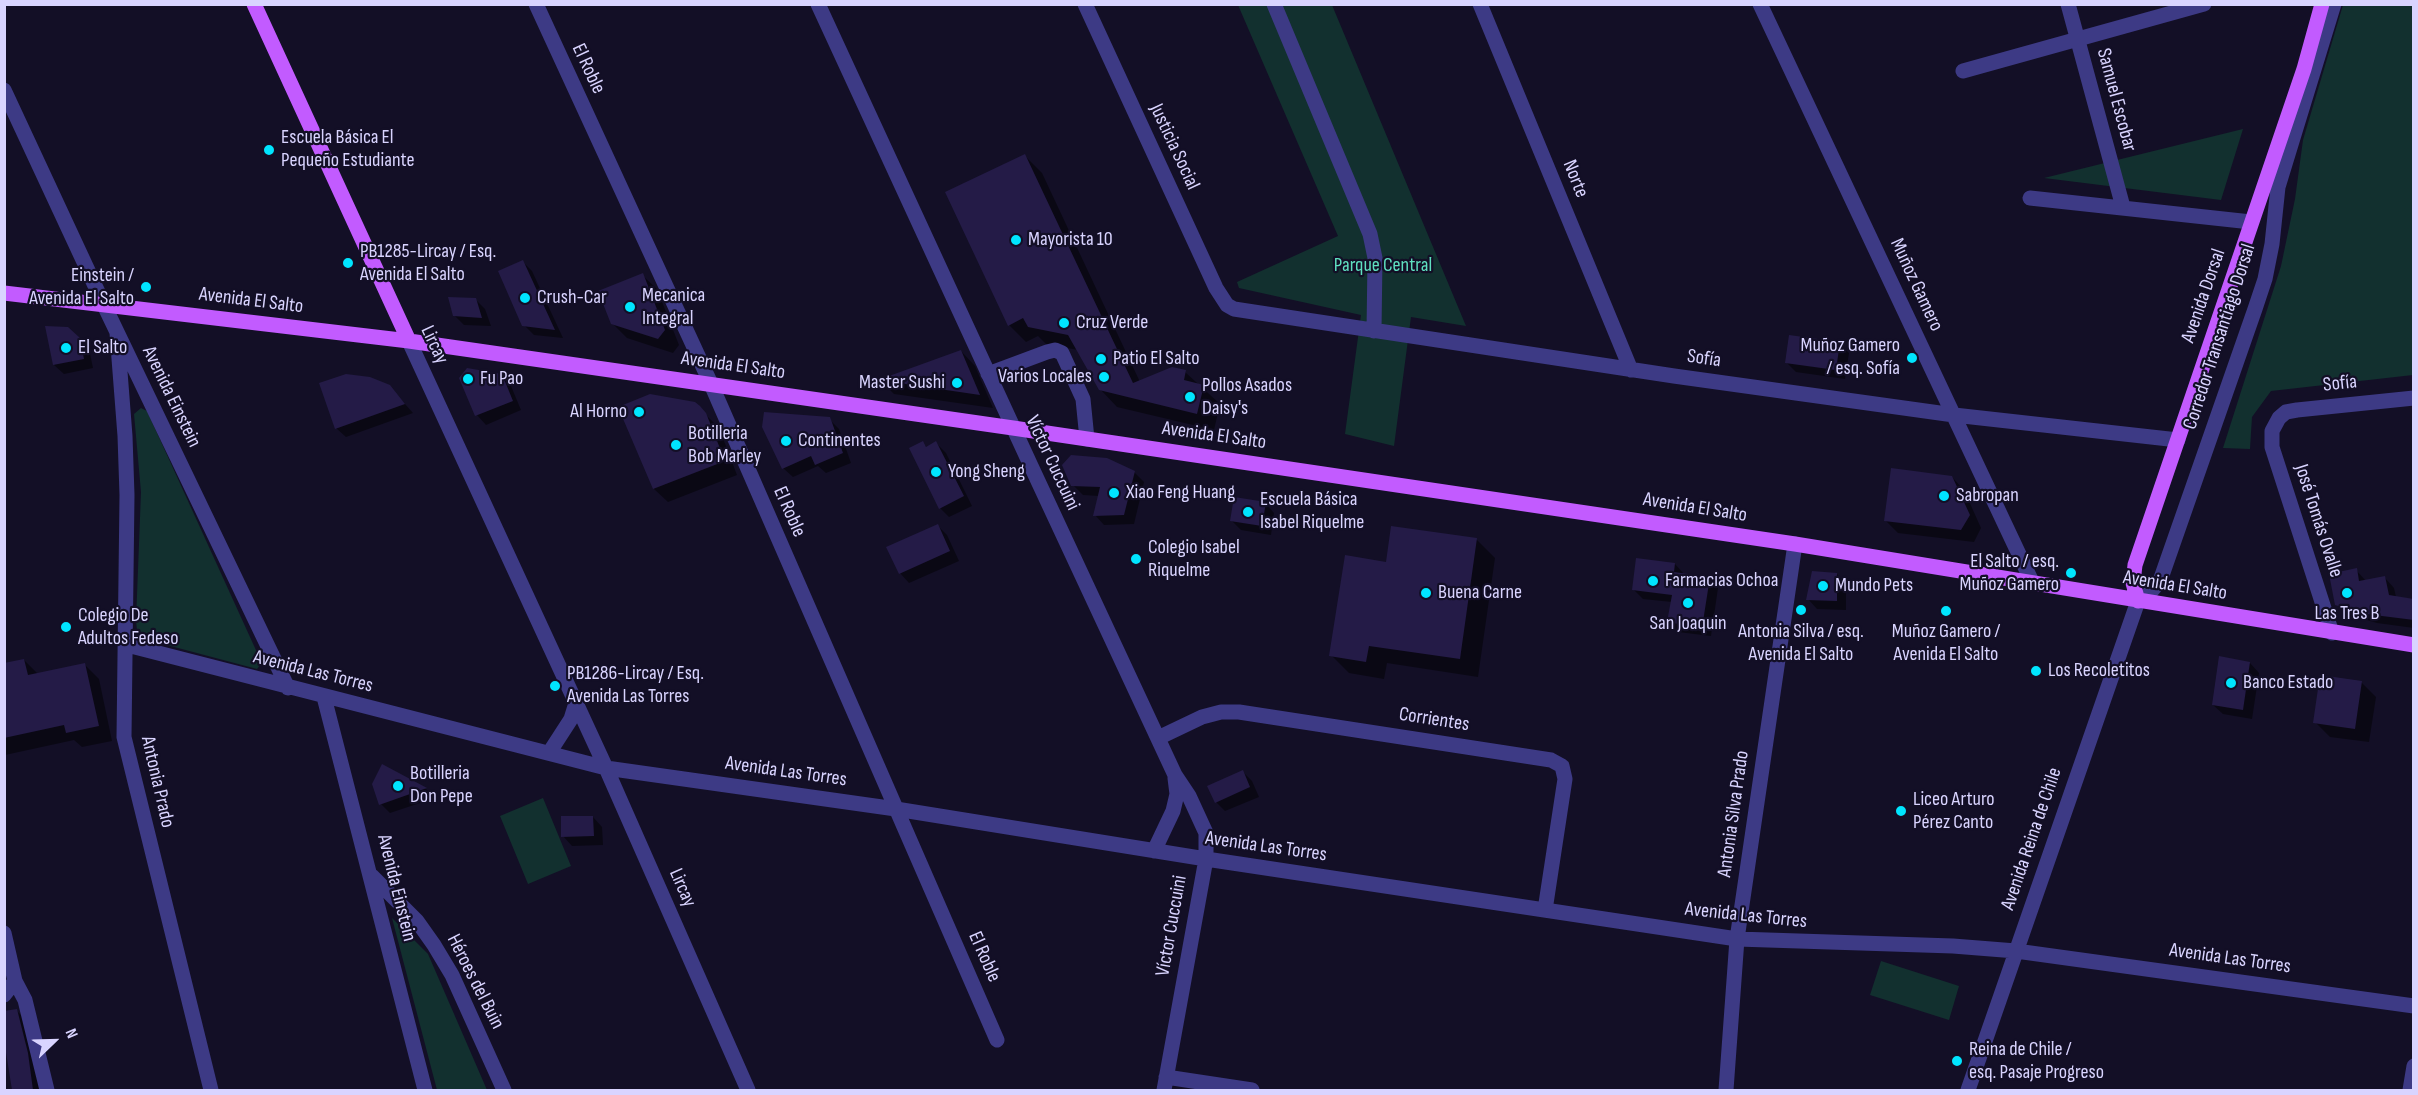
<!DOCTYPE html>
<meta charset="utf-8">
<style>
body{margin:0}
#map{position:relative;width:2418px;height:1095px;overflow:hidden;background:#130f26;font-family:"Sofia Sans Condensed",sans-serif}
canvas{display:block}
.frame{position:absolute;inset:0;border:6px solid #d9d4ff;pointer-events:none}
.north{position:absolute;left:24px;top:1011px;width:60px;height:60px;-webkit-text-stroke:4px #130f26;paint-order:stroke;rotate:67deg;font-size:16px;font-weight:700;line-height:24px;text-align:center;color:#d9d4ff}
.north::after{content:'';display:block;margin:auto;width:21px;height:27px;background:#d9d4ff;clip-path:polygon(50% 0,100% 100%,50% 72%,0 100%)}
</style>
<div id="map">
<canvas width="2418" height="1095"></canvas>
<div class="frame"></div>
<div class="north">N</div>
</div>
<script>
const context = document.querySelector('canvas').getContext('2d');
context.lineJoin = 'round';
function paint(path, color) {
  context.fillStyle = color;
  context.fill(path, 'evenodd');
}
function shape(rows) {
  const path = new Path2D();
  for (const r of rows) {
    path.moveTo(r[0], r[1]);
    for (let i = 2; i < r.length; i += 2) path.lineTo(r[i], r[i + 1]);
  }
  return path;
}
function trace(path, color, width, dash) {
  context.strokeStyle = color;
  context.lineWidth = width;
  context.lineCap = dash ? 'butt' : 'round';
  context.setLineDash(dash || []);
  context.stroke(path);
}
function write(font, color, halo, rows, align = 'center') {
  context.font = font + ' "Sofia Sans Condensed",sans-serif';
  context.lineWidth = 4.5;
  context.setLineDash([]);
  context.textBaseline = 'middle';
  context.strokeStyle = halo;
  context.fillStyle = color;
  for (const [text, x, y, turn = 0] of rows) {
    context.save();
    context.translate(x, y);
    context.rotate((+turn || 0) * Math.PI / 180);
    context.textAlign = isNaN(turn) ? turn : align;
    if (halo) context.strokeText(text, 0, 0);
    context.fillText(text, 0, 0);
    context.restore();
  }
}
const green = shape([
 [1238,5,1332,5,1466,326,1411,317,1394,446,1345,434,1361,315,1239,288,1237,282,1338,236],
 [2343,5,2412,5,2413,375,2271,391,2252,417,2250,449,2223,448,2281,266,2295,199,2303,140],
 [2243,129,2221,200,2044,178],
 [141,408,147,411,260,659,261,664,257,669,148,640,137,630,136,621,141,492,134,414],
 [543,798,571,866,528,884,500,816],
 [392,918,428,954,487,1090,437,1090],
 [1881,961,1959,986,1949,1020,1870,995]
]);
const shadow = shape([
 [1025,156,1042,173,1140,382,1185,372,1220,404,1214,430,1117,407,1100,389,1078,350,1046,344,1038,336,1026,342,1009,325],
 [523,262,532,271,563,338,534,335,524,325],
 [642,275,657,289,679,345,673,353,627,338,612,323],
 [475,299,485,309,491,326,464,325,454,315],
 [79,339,89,349,93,368,64,374,54,365],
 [1839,343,1849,353,1845,379,1796,372,1786,362],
 [961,351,975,366,993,408,894,394,881,381],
 [501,376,511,386,521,410,486,425,477,415,461,378],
 [389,386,413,413,346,437,336,428],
 [694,403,719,428,737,475,668,502,654,489,620,408],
 [829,419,839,429,851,463,826,473,818,466,793,477,783,468],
 [923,443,927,448,936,443,946,453,972,506,949,517,940,508],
 [1134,472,1144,482,1134,524,1104,525,1095,515,1099,496,1083,495,1073,485],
 [1952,477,1964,490,1981,528,1974,542,1898,533,1886,521],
 [1265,503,1274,513,1271,535,1241,530,1232,521],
 [938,526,947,535,959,561,909,583,900,573],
 [1477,540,1495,558,1478,677,1387,663,1384,679,1349,673,1331,655,1388,563],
 [1675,564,1684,574,1709,579,1718,588,1711,636,1678,632,1669,622,1672,602,1643,599,1633,589],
 [2356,570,2366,581,2385,578,2394,588,2396,597,2414,599,2414,628,2377,623,2347,614,2337,604],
 [1837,574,1846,584,1846,610,1817,609,1808,599],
 [24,660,39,675,85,665,99,679,112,741,82,747,74,740,5,755,4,665],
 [2250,663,2259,673,2252,719,2223,714,2213,705],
 [2361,682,2376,697,2369,742,2330,737,2315,722],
 [383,766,426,789,435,798,390,813,381,804],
 [1243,772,1252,781,1259,797,1225,811,1216,802],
 [593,817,602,827,603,845,572,846,563,836],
 [17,1011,26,1020,41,1090,13,1090,4,1029]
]);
const building = shape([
 [1025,154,1133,383,1172,367,1186,370,1184,380,1204,385,1197,414,1099,390,1068,335,1028,327,1023,318,1008,326,945,192],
 [523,260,555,330,522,326,498,271],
 [643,273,665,330,658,339,611,324,598,291],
 [448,297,476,298,482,318,453,316],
 [45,326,68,327,80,338,84,359,53,365],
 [1789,335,1840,342,1836,370,1785,363],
 [961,350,980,395,878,380],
 [467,368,502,374,513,401,475,416,459,378],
 [346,374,370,377,390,385,405,404,335,429,319,383],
 [650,394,695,402,700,406,706,413,725,461,653,489,618,407],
 [764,412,830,417,843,453,815,465,811,456,782,469,762,427],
 [923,441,926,447,936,441,964,496,939,509,909,448],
 [1071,455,1107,458,1135,471,1124,515,1093,516,1100,487,1071,486,1062,465],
 [1891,468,1952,476,1970,515,1961,530,1884,521],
 [1234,497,1266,502,1262,526,1230,521],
 [938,524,950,551,899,574,886,547],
 [1391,526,1477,538,1460,659,1369,646,1366,662,1329,656,1345,555,1386,562],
 [1636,558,1675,563,1674,572,1710,577,1702,628,1667,622,1672,595,1632,590],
 [2357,568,2359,581,2385,576,2389,595,2414,599,2414,620,2366,614,2335,605,2329,574],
 [1812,571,1837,573,1837,601,1806,600],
 [2219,656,2250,662,2243,710,2212,705],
 [24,659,28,675,85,663,99,726,66,733,64,725,4,738,4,663],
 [2320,675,2362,681,2355,729,2313,723],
 [382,764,427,788,379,805,372,784],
 [1243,770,1250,787,1215,803,1207,786],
 [561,816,593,816,594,836,561,837],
 [17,1009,28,1053,33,1090,12,1090,4,1040,4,1011]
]);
const minor = shape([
 [536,4,711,384,997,1040],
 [818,4,1031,466,1175,775,1189,796,1206,833,1206,859,1164,1090],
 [1085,4,1216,288,1227,305,1234,309,1674,376,1954,415,2178,440],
 [1274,4,1370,234,1375,258,1374,331],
 [1480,4,1631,370],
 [1760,4,2033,584],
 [2068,4,2123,207],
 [1963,71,2204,4],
 [4,90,104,305,288,688],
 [2030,198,2251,222],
 [117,333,125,436,127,495,124,737,211,1090],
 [409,341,606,768,748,1090],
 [988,374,1047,352,1055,350,1062,353,1083,399,1087,439],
 [2332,633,2272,447,2272,431,2279,418,2286,412,2297,410,2414,398],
 [127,645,606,768,896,809,1206,859,1737,939,1953,946,2016,951,2414,1006],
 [324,697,425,1090],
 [1158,738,1202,717,1221,712,1239,712,1551,760,1562,766,1565,779,1545,910],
 [549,753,571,719,576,703],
 [1154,851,1173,811,1177,794,1175,778],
 [372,876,417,921,434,945,452,975,504,1090],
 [4,933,15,981,25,1000,47,1090],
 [4,995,15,981],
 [1166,1077,1252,1090],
 [1726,1090,1737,939,1795,544],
 [1968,1090,2138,601,2147,596,2160,581,2255,309,2265,279,2272,244,2278,187,2334,4],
 [2410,1090,2414,1066]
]);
const major = shape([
 [254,4,409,341],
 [4,293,409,341,1013,428,1795,544,2414,645],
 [2138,601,2133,583,2135,565,2304,69,2322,4]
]);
const markers = [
 [269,150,6,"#00e5ff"],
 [1016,240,6,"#00e5ff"],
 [348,263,6,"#00e5ff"],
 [146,287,6,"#00e5ff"],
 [525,298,6,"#00e5ff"],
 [630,307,6,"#00e5ff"],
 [1064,323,6,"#00e5ff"],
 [66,348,6,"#00e5ff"],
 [1912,358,6,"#00e5ff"],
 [1101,359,6,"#00e5ff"],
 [1104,377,6,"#00e5ff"],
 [468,379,6,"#00e5ff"],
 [957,383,6,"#00e5ff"],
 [1190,397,6,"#00e5ff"],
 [639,412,6,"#00e5ff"],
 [786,441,6,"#00e5ff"],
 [676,445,6,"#00e5ff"],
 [936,472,6,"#00e5ff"],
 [1114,493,6,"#00e5ff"],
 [1944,496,6,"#00e5ff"],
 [1248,512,6,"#00e5ff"],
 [1136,559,6,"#00e5ff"],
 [2071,573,6,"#00e5ff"],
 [1653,581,6,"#00e5ff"],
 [1823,586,6,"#00e5ff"],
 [1426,593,6,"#00e5ff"],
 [2347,593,6,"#00e5ff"],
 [1688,603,6,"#00e5ff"],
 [1801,610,6,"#00e5ff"],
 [1946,611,6,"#00e5ff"],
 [66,627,6,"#00e5ff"],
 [2036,671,6,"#00e5ff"],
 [2231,683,6,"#00e5ff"],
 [555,686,6,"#00e5ff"],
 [398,786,6,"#00e5ff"],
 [1901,811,6,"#00e5ff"],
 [1957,1061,6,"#00e5ff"]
];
const streetNames = [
 ["El Roble",588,69,65],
 ["Samuel Escobar",2116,100,75],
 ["Justicia Social",1174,147,65],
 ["Norte",1575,179,68],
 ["Muñoz Gamero",1916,285,65],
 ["Avenida Dorsal",2204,296,-71],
 ["Avenida El Salto",251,301,7],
 ["Corredor Transantiago Dorsal",2220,337,-72],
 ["Lircay",434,345,65],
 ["Sofía",1704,359,8],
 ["Avenida El Salto",733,366,8],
 ["Sofía",2340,384,-6],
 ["Avenida Einstein",171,397,64],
 ["Avenida El Salto",1214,436,8],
 ["Víctor Cuccuini",1052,463,65],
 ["Avenida El Salto",1695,508,9],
 ["El Roble",789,512,66],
 ["José Tomás Ovalle",2318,521,72],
 ["Avenida El Salto",2175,586,9],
 ["Avenida Las Torres",313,672,14],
 ["Corrientes",1434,720,9],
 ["Avenida Las Torres",786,772,8],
 ["Antonia Prado",157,782,77],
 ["Antonia Silva Prado",1734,814,-82],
 ["Avenida Reina de Chile",2032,839,-71],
 ["Avenida Las Torres",1266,847,8],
 ["Avenida Einstein",396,888,76],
 ["Lircay",682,888,66],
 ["Avenida Las Torres",1746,916,6],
 ["Víctor Cuccuini",1172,926,-80],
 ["El Roble",984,957,66],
 ["Avenida Las Torres",2230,959,8],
 ["Héroes del Buin",475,982,63]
];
const poiNames = [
 ["Escuela Básica El",281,138],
 ["Pequeño Estudiante",281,161],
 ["Mayorista 10",1028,240],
 ["PB1285-Lircay / Esq.",360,252],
 ["Avenida El Salto",360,275],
 ["Einstein /",134,276,"right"],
 ["Avenida El Salto",134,299,"right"],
 ["Mecanica",642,296],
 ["Integral",642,319],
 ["Crush-Car",537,298],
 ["Cruz Verde",1076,323],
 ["Muñoz Gamero",1900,346,"right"],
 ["/ esq. Sofía",1900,369,"right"],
 ["El Salto",78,348],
 ["Patio El Salto",1113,359],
 ["Varios Locales",1092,377,"right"],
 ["Fu Pao",480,379],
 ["Master Sushi",945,383,"right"],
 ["Pollos Asados",1202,386],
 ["Daisy's",1202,409],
 ["Al Horno",627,412,"right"],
 ["Botilleria",688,434],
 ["Bob Marley",688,457],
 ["Continentes",798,441],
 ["Yong Sheng",948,472],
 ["Xiao Feng Huang",1126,493],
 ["Sabropan",1956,496],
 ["Escuela Básica",1260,500],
 ["Isabel Riquelme",1260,523],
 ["Colegio Isabel",1148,548],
 ["Riquelme",1148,571],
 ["El Salto / esq.",2059,562,"right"],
 ["Muñoz Gamero",2059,585,"right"],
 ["Farmacias Ochoa",1665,581],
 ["Mundo Pets",1835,586],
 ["Buena Carne",1438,593],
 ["Las Tres B",2347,614,"center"],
 ["Colegio De",78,616],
 ["Adultos Fedeso",78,639],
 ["San Joaquin",1688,624,"center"],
 ["Antonia Silva / esq.",1801,632,"center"],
 ["Avenida El Salto",1801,655,"center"],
 ["Muñoz Gamero /",1946,632,"center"],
 ["Avenida El Salto",1946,655,"center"],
 ["Los Recoletitos",2048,671],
 ["PB1286-Lircay / Esq.",567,674],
 ["Avenida Las Torres",567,697],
 ["Banco Estado",2243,683],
 ["Botilleria",410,774],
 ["Don Pepe",410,797],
 ["Liceo Arturo",1913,800],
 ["Pérez Canto",1913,823],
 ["Reina de Chile /",1969,1050],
 ["esq. Pasaje Progreso",1969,1073]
];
const parkNames = [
 ["Parque Central",1383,266]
];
paint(green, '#12302f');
paint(shadow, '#0007');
paint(building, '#241b47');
trace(minor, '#3d3a85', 15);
trace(major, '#c25bff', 15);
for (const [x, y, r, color] of markers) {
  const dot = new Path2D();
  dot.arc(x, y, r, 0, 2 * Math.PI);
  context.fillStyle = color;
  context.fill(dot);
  trace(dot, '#130f26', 2);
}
write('20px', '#d9d4ff', '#130f26', streetNames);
write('20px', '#d9d4ff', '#130f26', poiNames, 'left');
write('20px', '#5fe0c0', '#130f26', parkNames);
</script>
